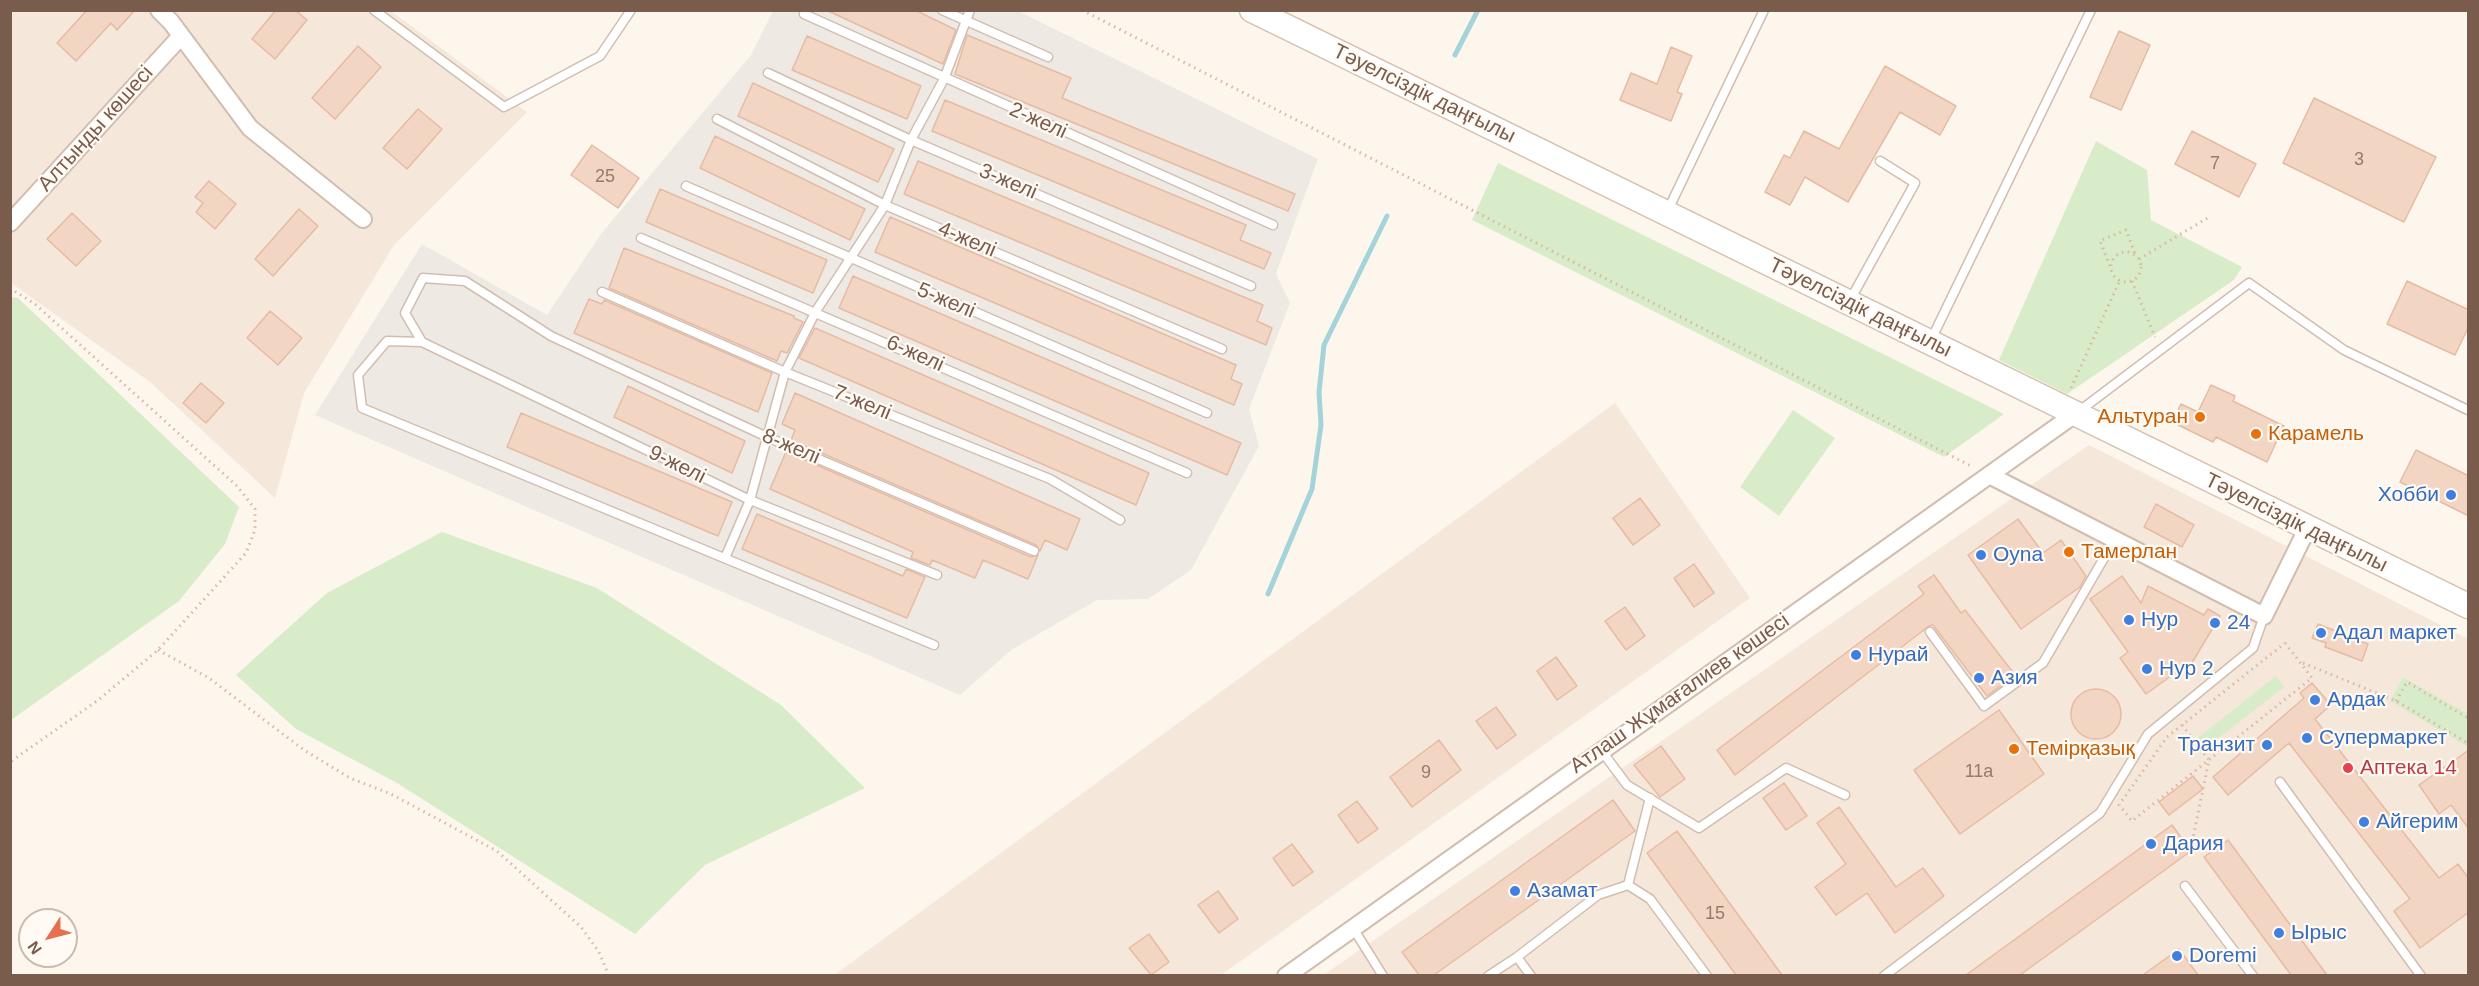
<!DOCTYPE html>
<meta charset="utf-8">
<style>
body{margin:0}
#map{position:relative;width:2479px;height:986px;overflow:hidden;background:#fdf6ec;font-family:Arial,sans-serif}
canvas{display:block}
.frame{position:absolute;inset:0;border:12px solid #7a5c4d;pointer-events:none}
.north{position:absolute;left:18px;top:908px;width:60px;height:60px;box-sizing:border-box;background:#fffaf3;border:2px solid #cabbb1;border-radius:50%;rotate:234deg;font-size:16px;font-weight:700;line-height:24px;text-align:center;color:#7a5c4d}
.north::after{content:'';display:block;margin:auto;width:21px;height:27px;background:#e76f51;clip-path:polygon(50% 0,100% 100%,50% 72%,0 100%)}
</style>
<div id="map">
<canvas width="2479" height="986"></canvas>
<div class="frame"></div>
<div class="north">N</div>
</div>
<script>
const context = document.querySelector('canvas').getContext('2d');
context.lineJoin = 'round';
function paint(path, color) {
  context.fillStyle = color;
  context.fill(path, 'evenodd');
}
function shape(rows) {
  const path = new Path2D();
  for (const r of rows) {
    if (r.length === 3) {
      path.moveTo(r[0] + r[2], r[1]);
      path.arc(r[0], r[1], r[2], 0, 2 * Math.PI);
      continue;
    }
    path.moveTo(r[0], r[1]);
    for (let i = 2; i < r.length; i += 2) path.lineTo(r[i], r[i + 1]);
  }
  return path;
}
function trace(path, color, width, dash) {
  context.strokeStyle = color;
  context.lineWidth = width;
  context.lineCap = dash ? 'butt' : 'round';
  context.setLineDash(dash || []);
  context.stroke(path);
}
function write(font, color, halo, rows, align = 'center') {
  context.font = font + ' Arial,sans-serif';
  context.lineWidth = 4.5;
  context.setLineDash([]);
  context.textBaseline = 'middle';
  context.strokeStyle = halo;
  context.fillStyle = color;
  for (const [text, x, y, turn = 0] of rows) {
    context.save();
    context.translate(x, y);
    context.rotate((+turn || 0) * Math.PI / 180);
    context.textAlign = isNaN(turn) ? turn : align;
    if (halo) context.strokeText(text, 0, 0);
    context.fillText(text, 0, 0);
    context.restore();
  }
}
const residential = shape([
 [11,11,391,11,527,112,394,245,304,393,275,498,150,382,11,283],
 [1615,403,1750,598,1221,975,833,976],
 [2089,445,2468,639,2468,975,1322,976]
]);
const industrial = shape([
 [773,11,1018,11,1318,159,1276,274,1290,303,1249,409,1259,446,1191,570,1148,599,1097,600,1011,650,960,695,315,415,422,244,547,315,601,234,751,55]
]);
const green = shape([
 [2096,141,2147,170,2151,220,2242,267,2234,280,2067,394,1999,360],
 [1498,163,2004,414,1944,457,1472,220],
 [10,297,18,298,239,507,225,544,179,601,11,720],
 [1793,410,1835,438,1779,516,1740,487],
 [442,532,597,588,781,705,865,788,705,865,635,934,397,783,296,729,236,675,327,593],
 [2276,676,2284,687,2202,751,2194,741],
 [2403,677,2468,714,2468,747,2390,701]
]);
const stream = shape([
 [1455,55,1478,10],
 [1268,594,1312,489,1321,425,1319,392,1324,345,1387,216]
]);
const building = shape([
 [87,10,135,10,117,30,111,23,76,61,57,43,87,10],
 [276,10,295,10,307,20,275,59,252,39,276,10],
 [826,10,915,10,956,30,943,64,826,10],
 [2119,31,2150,45,2121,110,2090,97,2119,31],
 [967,35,1071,78,1062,98,1295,194,1288,211,955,74,967,35],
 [807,36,921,86,907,119,792,70,807,36],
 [358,46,381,67,335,119,312,98,358,46],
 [1671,47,1692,56,1677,92,1682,94,1671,121,1620,100,1631,73,1657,84,1671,47],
 [1885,66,1956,106,1940,135,1900,112,1848,202,1805,177,1790,205,1765,192,1784,155,1790,158,1804,131,1839,149,1885,66],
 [753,83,894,149,878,182,738,116,753,83],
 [2314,98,2436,157,2404,222,2283,163,2314,98],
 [945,100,1246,225,1240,240,1271,253,1264,269,932,131,945,100],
 [418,109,442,129,407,169,383,148,418,109],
 [2192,131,2256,164,2239,197,2175,164,2192,131],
 [715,136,865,209,850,240,700,168,715,136],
 [592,145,639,178,618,208,571,175,592,145],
 [918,161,1263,305,1257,321,1272,328,1266,345,904,194,918,161],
 [209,181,236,204,215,229,196,212,203,203,195,197,209,181],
 [660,189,827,260,813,293,646,222,660,189],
 [299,209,318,226,273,276,255,259,299,209],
 [72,213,101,241,76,266,47,239,72,213],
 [890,217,1236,365,1231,379,1242,384,1234,405,875,252,890,217],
 [624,248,794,316,794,318,803,322,787,353,781,351,777,361,609,288,624,248],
 [853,276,1241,443,1227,475,839,308,853,276],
 [2407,281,2469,310,2469,326,2455,355,2387,324,2407,281],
 [589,299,602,304,604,300,772,373,758,412,574,333,589,299],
 [270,311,302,338,278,365,247,338,270,311],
 [815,328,1149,473,1136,505,799,358,815,328],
 [201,383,224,403,206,423,183,403,201,383],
 [2211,385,2235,396,2233,401,2284,426,2267,462,2216,437,2213,442,2172,422,2181,404,2198,412,2211,385],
 [628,386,745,441,732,473,614,417,628,386],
 [795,393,1080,519,1067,550,1045,540,1040,551,1036,545,791,440,795,430,782,424,795,393],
 [521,413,732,502,718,536,507,447,521,413],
 [2416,450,2469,476,2469,516,2400,482,2416,450],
 [786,452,1031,557,1038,555,1028,579,983,560,975,578,932,560,930,565,911,558,913,552,770,489,786,452],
 [1640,498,1660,525,1633,545,1613,518,1640,498],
 [2156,504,2194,525,2182,547,2144,527,2156,504],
 [757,514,903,576,906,569,925,577,907,618,742,549,757,514],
 [2018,519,2043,553,2061,540,2086,576,2080,587,2021,629,1968,555,2018,519],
 [1694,564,1714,593,1694,607,1674,578,1694,564],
 [1934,575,1961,613,1965,610,2015,675,1987,696,1933,625,1929,626,1735,775,1717,750,1924,594,1918,586,1934,575],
 [2122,576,2141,603,2148,586,2204,615,2208,609,2220,616,2187,671,2182,668,2146,694,2120,658,2128,652,2090,599,2122,576],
 [1625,607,1645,636,1626,650,1605,621,1625,607],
 [2318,624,2368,644,2362,661,2325,647,2326,643,2312,638,2318,624],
 [1556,657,1577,686,1557,700,1537,671,1556,657],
 [2312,683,2331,705,2315,719,2439,878,2458,864,2469,879,2469,912,2420,948,2394,911,2410,899,2289,743,2228,795,2213,777,2304,698,2300,693,2312,683],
 [2096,714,25],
 [1496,707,1516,735,1497,749,1476,721,1496,707],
 [1999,710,2044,774,1960,834,1914,770,1999,710],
 [1439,740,1461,770,1412,807,1390,777,1439,740],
 [1661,746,1685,779,1660,797,1634,765,1661,746],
 [2469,750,2469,829,2451,805,2439,814,2419,785,2469,750],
 [2193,776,2203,789,2169,815,2159,802,2193,776],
 [1784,783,1807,816,1786,830,1763,798,1784,783],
 [1613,800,1635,831,1434,975,1419,975,1402,952,1613,800],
 [1357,801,1378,829,1358,843,1338,815,1357,801],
 [1839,807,1896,887,1923,868,1944,896,1895,933,1867,893,1836,915,1815,887,1846,864,1817,823,1839,807],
 [2172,825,2191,851,2020,975,1966,975,2172,825],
 [1677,831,1782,975,1736,975,1647,853,1677,831],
 [2228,840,2327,975,2291,975,2204,857,2228,840],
 [1292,844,1313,872,1293,886,1273,858,1292,844],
 [1218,891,1238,919,1219,933,1198,905,1218,891],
 [1149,934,1169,962,1151,975,1129,948,1149,934],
 [2179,949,2198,975,2143,975,2179,949]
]);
const path = shape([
 [1082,10,1971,466],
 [2126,267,15],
 [2139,259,2211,216],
 [2110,266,2100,241,2126,230,2135,254],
 [2132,281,2155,337],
 [10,288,35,304,238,487,255,509,255,530,246,553,158,650,97,701,10,762],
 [2071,388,2120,280],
 [2285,643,2312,678,2132,821,2119,805,2167,737,2285,643],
 [158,650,209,678,304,750,350,778,391,794,497,851,581,927,599,952,609,976],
 [2303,663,2396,701,2468,743],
 [2396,701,2407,682,2468,718],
 [2182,725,2209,760,2193,838]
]);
const lane = shape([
 [374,10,504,107,600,56,631,10],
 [942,10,1048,57],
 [804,14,1273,225],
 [768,73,911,140,1251,286],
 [717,119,885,205,1222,349],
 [686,186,1207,413],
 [1667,212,1764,10],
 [641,238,1187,473],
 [602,292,785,372,1050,479,1120,520],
 [1849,302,1915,183,1880,161],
 [422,342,405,313,423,278,465,281,551,336,767,437,1034,551],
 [1930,342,2091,10],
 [2078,412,2249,283,2344,350,2468,410],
 [725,558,750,500,785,372,816,311,885,205,911,140,944,79,970,10],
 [1930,632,1984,706,2043,663,2115,539],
 [934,645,362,408,358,375,387,341,422,342,750,500,937,575],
 [1601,750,1627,785,1699,828,1786,768,1845,795],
 [2280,782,2421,976],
 [1628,885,1650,798],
 [2185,886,2253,976],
 [1353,928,1383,976],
 [1488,976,1517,957],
 [1531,976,1517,957,1598,895,1628,885,1650,899,1707,976],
 [1884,976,2100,813,2148,734,2253,648,2264,616]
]);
const street = shape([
 [159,10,171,22,250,128,363,219],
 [10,223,181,36],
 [1989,475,2264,616,2307,529],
 [1286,976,2075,414]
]);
const secondary = shape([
 [1252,10,2468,606]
]);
const markers = [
 [2200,417,6,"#e8710a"],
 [2256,434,6,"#e8710a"],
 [2451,495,6,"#3f7fe0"],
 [2069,552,6,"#e8710a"],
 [1981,555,6,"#3f7fe0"],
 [2129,620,6,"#3f7fe0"],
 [2215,623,6,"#3f7fe0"],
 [2321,633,6,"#3f7fe0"],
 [1856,655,6,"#3f7fe0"],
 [2147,669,6,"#3f7fe0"],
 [1979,678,6,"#3f7fe0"],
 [2315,700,6,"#3f7fe0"],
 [2307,738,6,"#3f7fe0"],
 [2267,745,6,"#3f7fe0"],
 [2014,749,6,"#e8710a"],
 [2348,768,6,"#e0444e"],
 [2364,822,6,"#3f7fe0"],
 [2151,844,6,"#3f7fe0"],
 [1515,891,6,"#3f7fe0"],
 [2279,933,6,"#3f7fe0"],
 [2177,956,6,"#3f7fe0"]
];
const numberNames = [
 ["3",2359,160],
 ["7",2215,164],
 ["25",605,177],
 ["11а",1979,772],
 ["9",1426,773],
 ["15",1715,914]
];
const streetNames = [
 ["Тәуелсіздік даңғылы",1424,94,26],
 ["2-желі",1038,121,24],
 ["Алтынды көшесі",96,129,-48],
 ["3-желі",1008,182,23],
 ["4-желі",967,240,23],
 ["5-желі",946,301,23],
 ["Тәуелсіздік даңғылы",1860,308,26],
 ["6-желі",915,354,24],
 ["7-желі",862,403,22],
 ["8-желі",791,447,23],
 ["9-желі",677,465,26],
 ["Тәуелсіздік даңғылы",2296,523,26],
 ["Атлаш Жұмағалиев көшесі",1680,694,-35]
];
const foodNames = [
 ["Альтуран",2188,417,"right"],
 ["Карамель",2268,434],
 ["Тамерлан",2081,552],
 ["Темірқазық",2026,749]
];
const shopNames = [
 ["Хобби",2439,495,"right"],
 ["Oyna",1993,555],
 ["Нур",2141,620],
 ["24",2227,623],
 ["Адал маркет",2333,633],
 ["Нурай",1868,655],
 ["Нур 2",2159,669],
 ["Азия",1991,678],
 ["Ардак",2327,700],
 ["Супермаркет",2319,738],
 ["Транзит",2255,745,"right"],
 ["Айгерим",2376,822],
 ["Дария",2163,844],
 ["Азамат",1527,891],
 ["Ырыс",2291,933],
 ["Doremi",2189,956]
];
const healthNames = [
 ["Аптека 14",2360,768]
];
paint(residential, '#f5e8da');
paint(industrial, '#efe9e4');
paint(green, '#d8ecc9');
trace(stream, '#a5d3da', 5);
paint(building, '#f3d5c3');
trace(building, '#e6bba3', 1.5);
trace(lane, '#d1beb0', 11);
trace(street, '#d1beb0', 20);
trace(secondary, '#d6c0b0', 27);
trace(path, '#d9b8a5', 3, [1.5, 4.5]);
trace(lane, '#fff', 8);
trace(street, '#fff', 16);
trace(secondary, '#fff', 24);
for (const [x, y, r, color] of markers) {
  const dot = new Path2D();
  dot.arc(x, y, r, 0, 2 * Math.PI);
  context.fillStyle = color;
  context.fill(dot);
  trace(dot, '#fffaf3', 2);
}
write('18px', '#987a6a', null, numberNames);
write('21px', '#7a5c4d', '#fffaf3', streetNames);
write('21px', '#c56008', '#fffaf3', foodNames, 'left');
write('21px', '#366cbe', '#fffaf3', shopNames, 'left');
write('21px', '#be3a42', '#fffaf3', healthNames, 'left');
</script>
